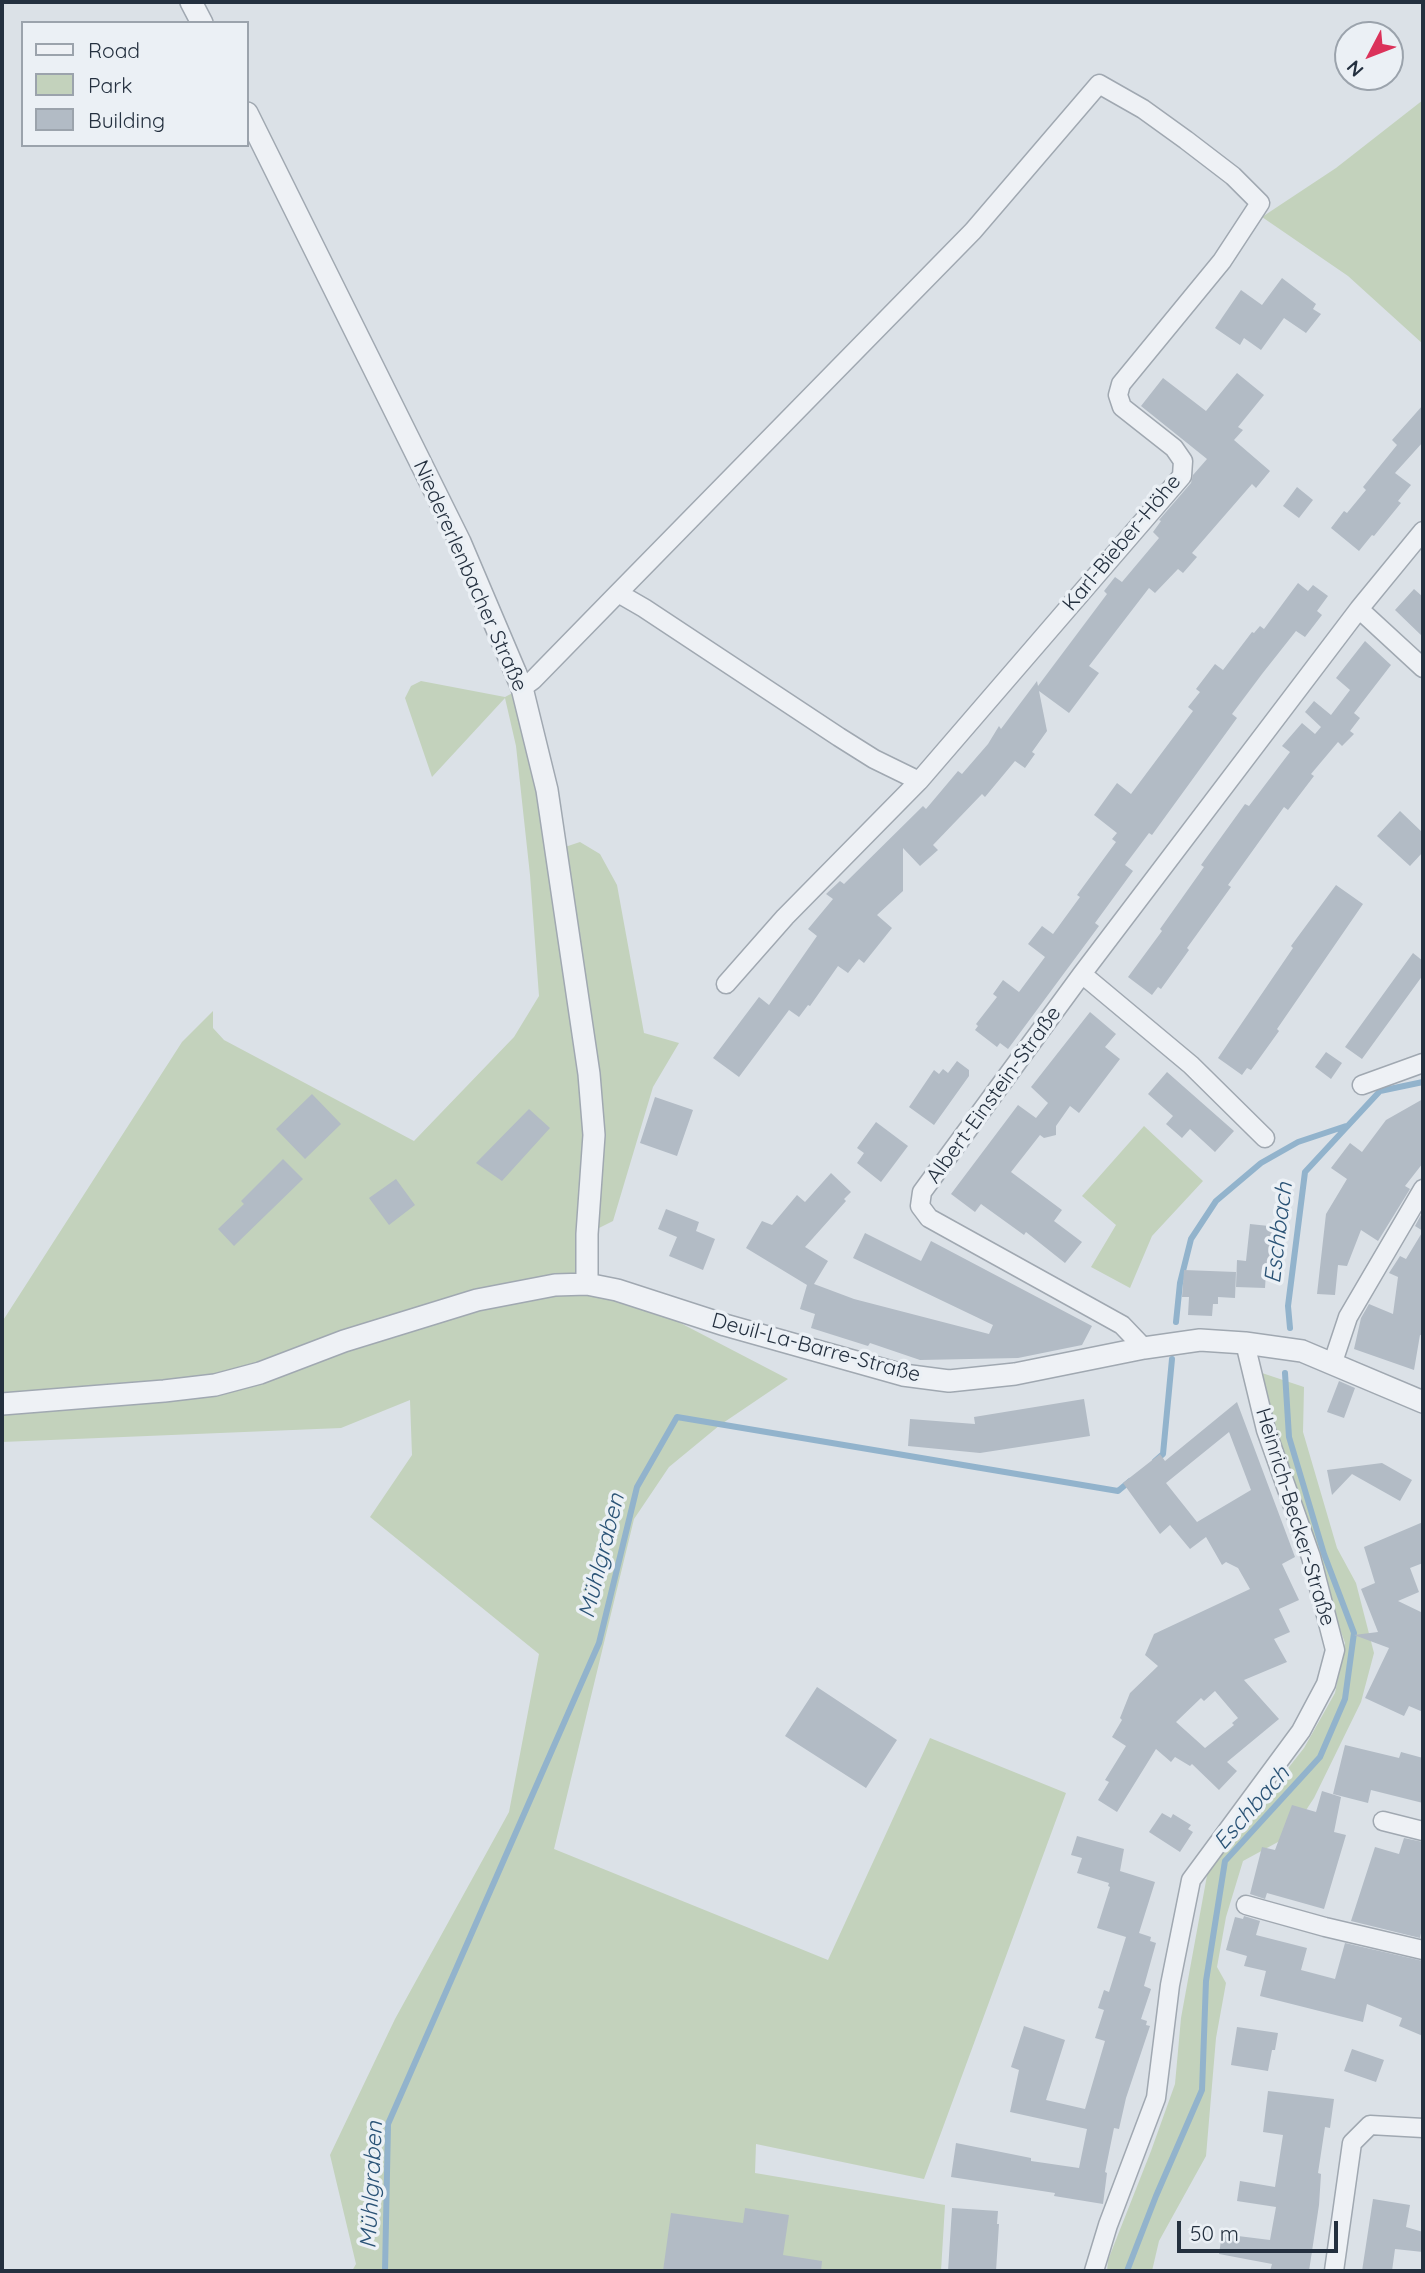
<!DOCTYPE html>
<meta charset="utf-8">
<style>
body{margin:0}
#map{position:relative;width:1425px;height:2273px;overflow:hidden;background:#dbe1e7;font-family:Quicksand,sans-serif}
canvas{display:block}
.frame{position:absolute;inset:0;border:4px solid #24303f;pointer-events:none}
.legend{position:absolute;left:21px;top:21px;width:228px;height:126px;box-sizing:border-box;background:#ebf0f5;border:2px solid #9ba3ac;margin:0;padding:9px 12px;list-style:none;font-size:21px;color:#24303f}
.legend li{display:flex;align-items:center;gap:14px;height:35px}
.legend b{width:35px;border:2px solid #9ba3ac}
.north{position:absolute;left:1334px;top:21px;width:70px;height:70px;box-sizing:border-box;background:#ebf0f5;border:2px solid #9ba3ac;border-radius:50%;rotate:228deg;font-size:19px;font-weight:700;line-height:28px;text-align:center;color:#24303f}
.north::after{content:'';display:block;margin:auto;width:24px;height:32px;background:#db325a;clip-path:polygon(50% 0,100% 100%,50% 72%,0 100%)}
.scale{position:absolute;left:1177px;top:2221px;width:161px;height:32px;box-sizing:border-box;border:4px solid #24303f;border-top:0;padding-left:9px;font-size:21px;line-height:24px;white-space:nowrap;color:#24303f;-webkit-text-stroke:5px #ebf0f5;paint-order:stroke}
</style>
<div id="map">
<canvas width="1425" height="2273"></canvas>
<div class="frame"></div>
<ul class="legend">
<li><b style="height:9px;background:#eef1f5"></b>Road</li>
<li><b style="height:19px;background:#c3d2bc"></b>Park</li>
<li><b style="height:19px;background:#b2bbc5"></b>Building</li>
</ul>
<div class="north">N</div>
<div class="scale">50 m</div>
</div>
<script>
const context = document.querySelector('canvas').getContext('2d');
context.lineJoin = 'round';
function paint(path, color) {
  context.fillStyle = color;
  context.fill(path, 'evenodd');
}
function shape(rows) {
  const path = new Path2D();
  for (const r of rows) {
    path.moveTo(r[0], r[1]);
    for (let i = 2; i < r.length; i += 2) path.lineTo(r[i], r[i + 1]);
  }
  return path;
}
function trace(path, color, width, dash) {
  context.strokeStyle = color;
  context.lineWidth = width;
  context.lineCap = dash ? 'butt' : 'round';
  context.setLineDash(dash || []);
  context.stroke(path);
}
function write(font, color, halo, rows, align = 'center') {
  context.font = font + ' Quicksand,sans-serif';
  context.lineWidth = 7;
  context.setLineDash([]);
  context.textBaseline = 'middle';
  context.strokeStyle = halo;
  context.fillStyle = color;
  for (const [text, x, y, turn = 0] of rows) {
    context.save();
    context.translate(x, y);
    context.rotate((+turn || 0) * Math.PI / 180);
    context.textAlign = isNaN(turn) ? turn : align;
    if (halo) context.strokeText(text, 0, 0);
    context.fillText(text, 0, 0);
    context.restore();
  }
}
const green = shape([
 [1423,100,1423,344,1348,276,1262,217,1336,168],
 [421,681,505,697,522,688,556,850,580,842,600,854,617,885,644,1033,679,1043,653,1087,613,1221,587,1234,587,1284,617,1290,788,1379,720,1425,669,1467,634,1519,554,1849,828,1960,930,1738,1066,1793,924,2179,756,2144,755,2173,945,2205,941,2271,352,2271,356,2264,330,2155,395,2019,509,1812,539,1654,370,1517,412,1455,410,1400,341,1428,2,1442,2,1322,182,1042,213,1011,213,1028,224,1040,414,1141,514,1037,539,996,530,875,516,746,505,698,432,777,405,698,411,686],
 [1144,1126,1203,1181,1152,1236,1130,1288,1091,1267,1116,1225,1082,1196],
 [1262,1373,1304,1387,1303,1432,1337,1548,1356,1583,1374,1653,1361,1702,1314,1798,1289,1836,1243,1861,1226,1917,1217,1967,1226,1983,1216,2038,1206,2156,1159,2241,1152,2271,1107,2271,1108,2260,1151,2151,1175,2084,1181,2018,1208,1870,1304,1748,1335,1693,1345,1643,1269,1433]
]);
const stream = shape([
 [1176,1322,1180,1283,1191,1239,1216,1201,1261,1163,1298,1142,1346,1126],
 [1290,1328,1288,1306,1305,1172,1380,1091,1423,1082],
 [1155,1461,1163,1454,1172,1359],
 [385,2271,388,2124,599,1643,637,1487,677,1417,1118,1491,1130,1481],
 [1127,2271,1156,2196,1202,2090,1206,1981,1225,1861,1320,1757,1345,1699,1354,1633,1324,1554,1289,1437,1285,1373]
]);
const building = shape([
 [1282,278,1316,304,1313,309,1321,314,1306,333,1284,318,1261,350,1244,338,1240,345,1215,328,1241,290,1262,305],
 [1237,373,1264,395,1238,427,1243,430,1234,440,1270,471,1256,488,1252,484,1192,553,1197,557,1183,573,1178,569,1155,593,1149,588,1089,666,1099,673,1069,713,1039,691,1047,731,1032,752,1035,754,1025,768,1015,761,985,797,982,794,933,845,938,850,920,866,903,848,903,891,877,915,892,928,864,963,859,959,848,973,838,966,810,1006,808,1005,799,1017,789,1010,739,1077,713,1058,759,997,769,1005,817,936,808,929,833,899,826,894,840,881,844,884,923,806,926,809,958,771,962,774,988,744,999,726,1001,729,1037,681,1038,686,1107,594,1104,591,1115,577,1122,582,1159,538,1153,532,1161,521,1159,520,1191,483,1193,475,1207,459,1141,406,1163,378,1206,411],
 [1423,405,1423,442,1395,473,1411,485,1398,501,1401,503,1374,536,1372,535,1359,551,1331,528,1344,511,1347,513,1366,490,1363,487,1397,445,1392,440],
 [1297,487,1313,500,1299,518,1283,506],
 [1298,583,1308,591,1313,585,1328,596,1317,611,1322,615,1305,637,1296,631,1262,674,1232,714,1237,718,1152,835,1149,833,1125,865,1133,871,1095,923,1099,926,1008,1049,1000,1043,997,1047,975,1030,978,1026,976,1024,997,997,993,994,1003,980,1019,992,1045,957,1028,944,1042,926,1053,934,1080,897,1077,895,1116,842,1112,839,1117,833,1094,815,1117,783,1131,794,1193,711,1188,707,1200,692,1196,689,1215,664,1223,670,1252,632,1254,633,1260,626,1264,629],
 [1414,589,1423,597,1423,637,1395,610],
 [1365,641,1391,665,1354,713,1360,718,1350,731,1354,734,1342,746,1338,742,1311,774,1314,776,1288,810,1284,807,1228,885,1231,887,1187,948,1189,950,1161,989,1158,987,1152,995,1128,977,1162,931,1160,929,1204,867,1201,865,1245,804,1249,806,1290,752,1282,746,1302,723,1315,734,1321,727,1305,712,1314,701,1331,715,1350,690,1336,678],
 [1400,811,1423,833,1423,852,1410,866,1377,836],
 [1336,885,1363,904,1277,1029,1279,1031,1251,1070,1247,1068,1242,1075,1218,1058,1293,948,1291,946],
 [1413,953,1423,961,1423,975,1362,1059,1345,1047],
 [1090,1012,1116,1034,1105,1047,1120,1059,1079,1113,1070,1106,1056,1126,1056,1135,1044,1138,1040,1135,1011,1172,1062,1210,1054,1221,1082,1242,1065,1263,1026,1232,1024,1235,981,1204,975,1212,951,1194,1018,1105,1036,1118,1048,1103,1031,1087],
 [1326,1052,1342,1063,1331,1079,1315,1067],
 [957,1061,969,1070,969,1076,934,1125,909,1107,934,1070,939,1074,943,1069,948,1073],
 [1167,1072,1234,1131,1215,1152,1190,1129,1182,1138,1166,1124,1173,1116,1148,1094],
 [312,1094,341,1124,305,1159,276,1129],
 [655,1097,693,1110,677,1156,640,1143],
 [1423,1099,1423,1163,1405,1186,1410,1189,1378,1241,1361,1230,1347,1266,1338,1265,1335,1295,1317,1294,1326,1214,1347,1179,1331,1168,1350,1143,1362,1152,1386,1120],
 [529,1109,550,1128,502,1181,476,1163],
 [876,1122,908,1146,881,1182,857,1163,864,1153,857,1148],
 [283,1159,303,1179,234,1246,218,1229,244,1204,241,1201],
 [831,1173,851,1192,844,1199,846,1201,805,1247,828,1261,814,1284,854,1299,989,1334,993,1325,853,1258,865,1233,921,1261,931,1241,1092,1326,1082,1345,1018,1358,920,1360,870,1343,868,1346,811,1328,815,1314,800,1309,807,1285,746,1248,762,1221,772,1225,797,1195,805,1202],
 [396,1179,415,1205,389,1225,369,1198],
 [666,1209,699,1222,696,1231,715,1239,703,1270,669,1256,677,1237,658,1229],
 [1423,1211,1423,1335,1420,1335,1414,1370,1354,1349,1361,1318,1369,1304,1393,1314,1398,1277,1389,1273,1400,1256,1406,1259,1423,1231,1415,1226],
 [1250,1224,1278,1227,1275,1261,1271,1261,1270,1273,1266,1273,1265,1288,1236,1287,1237,1260,1246,1261],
 [1184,1270,1236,1272,1235,1298,1218,1297,1218,1304,1213,1304,1212,1316,1188,1315,1189,1297,1182,1297],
 [1339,1381,1355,1388,1344,1418,1327,1412],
 [1084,1399,1090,1436,980,1453,908,1446,910,1419,975,1424,974,1417],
 [1237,1402,1295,1557,1282,1564,1299,1600,1279,1609,1290,1632,1274,1639,1287,1662,1244,1680,1279,1719,1227,1762,1237,1771,1219,1790,1192,1764,1190,1766,1175,1757,1171,1762,1156,1749,1117,1812,1098,1800,1109,1782,1105,1780,1126,1746,1112,1737,1122,1720,1120,1718,1130,1693,1158,1666,1145,1655,1154,1634,1250,1589,1238,1568,1226,1562,1222,1565,1206,1537,1190,1549,1170,1525,1160,1534,1123,1483,1160,1454,1165,1461],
 [1229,1432,1251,1490,1197,1522,1166,1483],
 [1215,1691,1238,1718,1232,1723,1234,1725,1205,1748,1176,1722,1201,1698,1204,1701],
 [1382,1463,1412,1480,1400,1501,1352,1474,1332,1495,1327,1470],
 [1423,1522,1423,1563,1410,1568,1419,1592,1398,1601,1423,1613,1423,1712,1409,1706,1404,1716,1365,1698,1389,1648,1354,1635,1378,1632,1361,1589,1375,1583,1364,1547],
 [817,1687,897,1740,866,1788,785,1736],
 [1345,1745,1399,1758,1401,1752,1423,1758,1423,1803,1371,1790,1368,1803,1333,1794],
 [1322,1791,1341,1797,1334,1832,1346,1835,1324,1909,1267,1893,1265,1899,1250,1894,1262,1847,1275,1850,1292,1805,1316,1812],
 [1162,1813,1171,1818,1173,1814,1191,1825,1188,1829,1193,1832,1180,1852,1149,1832],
 [1077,1836,1124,1849,1120,1871,1155,1882,1139,1933,1151,1937,1150,1941,1156,1943,1144,1986,1151,1989,1141,2019,1147,2021,1146,2025,1150,2026,1126,2098,1119,2129,1114,2128,1105,2172,1107,2173,1103,2204,1054,2196,1055,2193,951,2177,956,2143,1031,2158,1031,2161,1079,2168,1087,2129,1010,2112,1019,2070,1011,2067,1024,2026,1065,2040,1046,2100,1085,2109,1105,2041,1095,2038,1104,2010,1098,2008,1104,1990,1109,1992,1126,1937,1097,1928,1110,1887,1108,1886,1109,1883,1077,1873,1082,1858,1071,1855],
 [1404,1838,1423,1842,1423,1923,1420,1938,1351,1921,1375,1847,1399,1854],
 [1244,1916,1260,1921,1256,1935,1307,1948,1301,1970,1335,1979,1345,1943,1423,1961,1423,2036,1399,2026,1402,2018,1367,2004,1363,2022,1260,1996,1266,1971,1244,1966,1247,1956,1226,1950,1235,1917,1243,1919],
 [1237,2027,1278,2033,1275,2050,1272,2050,1268,2071,1231,2065],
 [1352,2049,1384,2060,1376,2082,1344,2071],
 [1268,2091,1334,2099,1330,2128,1325,2127,1318,2173,1321,2174,1319,2205,1309,2271,1270,2271,1272,2264,1219,2254,1222,2234,1270,2240,1276,2207,1237,2201,1240,2181,1275,2187,1283,2135,1263,2132],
 [1373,2199,1410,2205,1406,2227,1423,2232,1423,2252,1395,2249,1392,2271,1362,2271],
 [745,2208,789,2215,783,2255,822,2261,821,2271,663,2271,671,2213,743,2223],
 [952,2208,998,2211,997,2224,999,2224,996,2271,948,2271]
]);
const minor = shape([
 [618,593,973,231,1099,84,1143,109,1186,140,1233,176,1260,203,1222,261,1121,384,1118,395,1122,407,1174,448,1183,461,1182,476,919,781,785,917,726,984],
 [1359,609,1423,668],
 [522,688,533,680,618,593,644,608,839,737,874,759,919,781],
 [1082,974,1191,1065,1265,1138],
 [1362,1085,1423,1063],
 [1144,1348,1122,1325,929,1218,920,1206,922,1192,1082,974,1359,609,1423,531],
 [1333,1362,1348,1317,1423,1189],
 [1383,1821,1423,1831],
 [1246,1905,1325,1927,1423,1950],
 [1094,2271,1108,2225,1156,2098,1170,1985,1191,1880,1301,1731,1326,1684,1335,1650,1311,1557,1266,1430,1245,1343],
 [1334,2271,1352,2143,1370,2125,1423,2128]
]);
const tertiary = shape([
 [191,2,202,23],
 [247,113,460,542,522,688,547,790,589,1074,594,1135,587,1234,587,1284],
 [2,1404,164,1391,215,1385,260,1373,344,1341,477,1300,555,1285,587,1284,617,1290,725,1325,903,1375,949,1381,1015,1374,1144,1348,1200,1340,1245,1343,1302,1351,1423,1402]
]);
const streetNames = [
 ["Karl-Bieber-Höhe",1122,543,-50],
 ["Niedererlenbacher Straße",470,576,66],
 ["Albert-Einstein-Straße",994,1095,-54],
 ["Deuil-La-Barre-Straße",816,1348,15],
 ["Heinrich-Becker-Straße",1295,1517,73]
];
const waterNames = [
 ["Eschbach",1279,1233,-83],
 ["Mühlgraben",602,1556,-76],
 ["Eschbach",1252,1808,-49],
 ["Mühlgraben",372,2185,-87]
];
paint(green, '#c3d2bc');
trace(stream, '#92b3cc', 6);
paint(building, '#b2bbc5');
trace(minor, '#a0a8b1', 21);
trace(tertiary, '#a0a8b1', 24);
trace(minor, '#eef1f5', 18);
trace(tertiary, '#eef1f5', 21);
write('21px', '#24303f', '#ebf0f5', streetNames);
write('italic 23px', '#2a5376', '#ebf0f5', waterNames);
</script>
